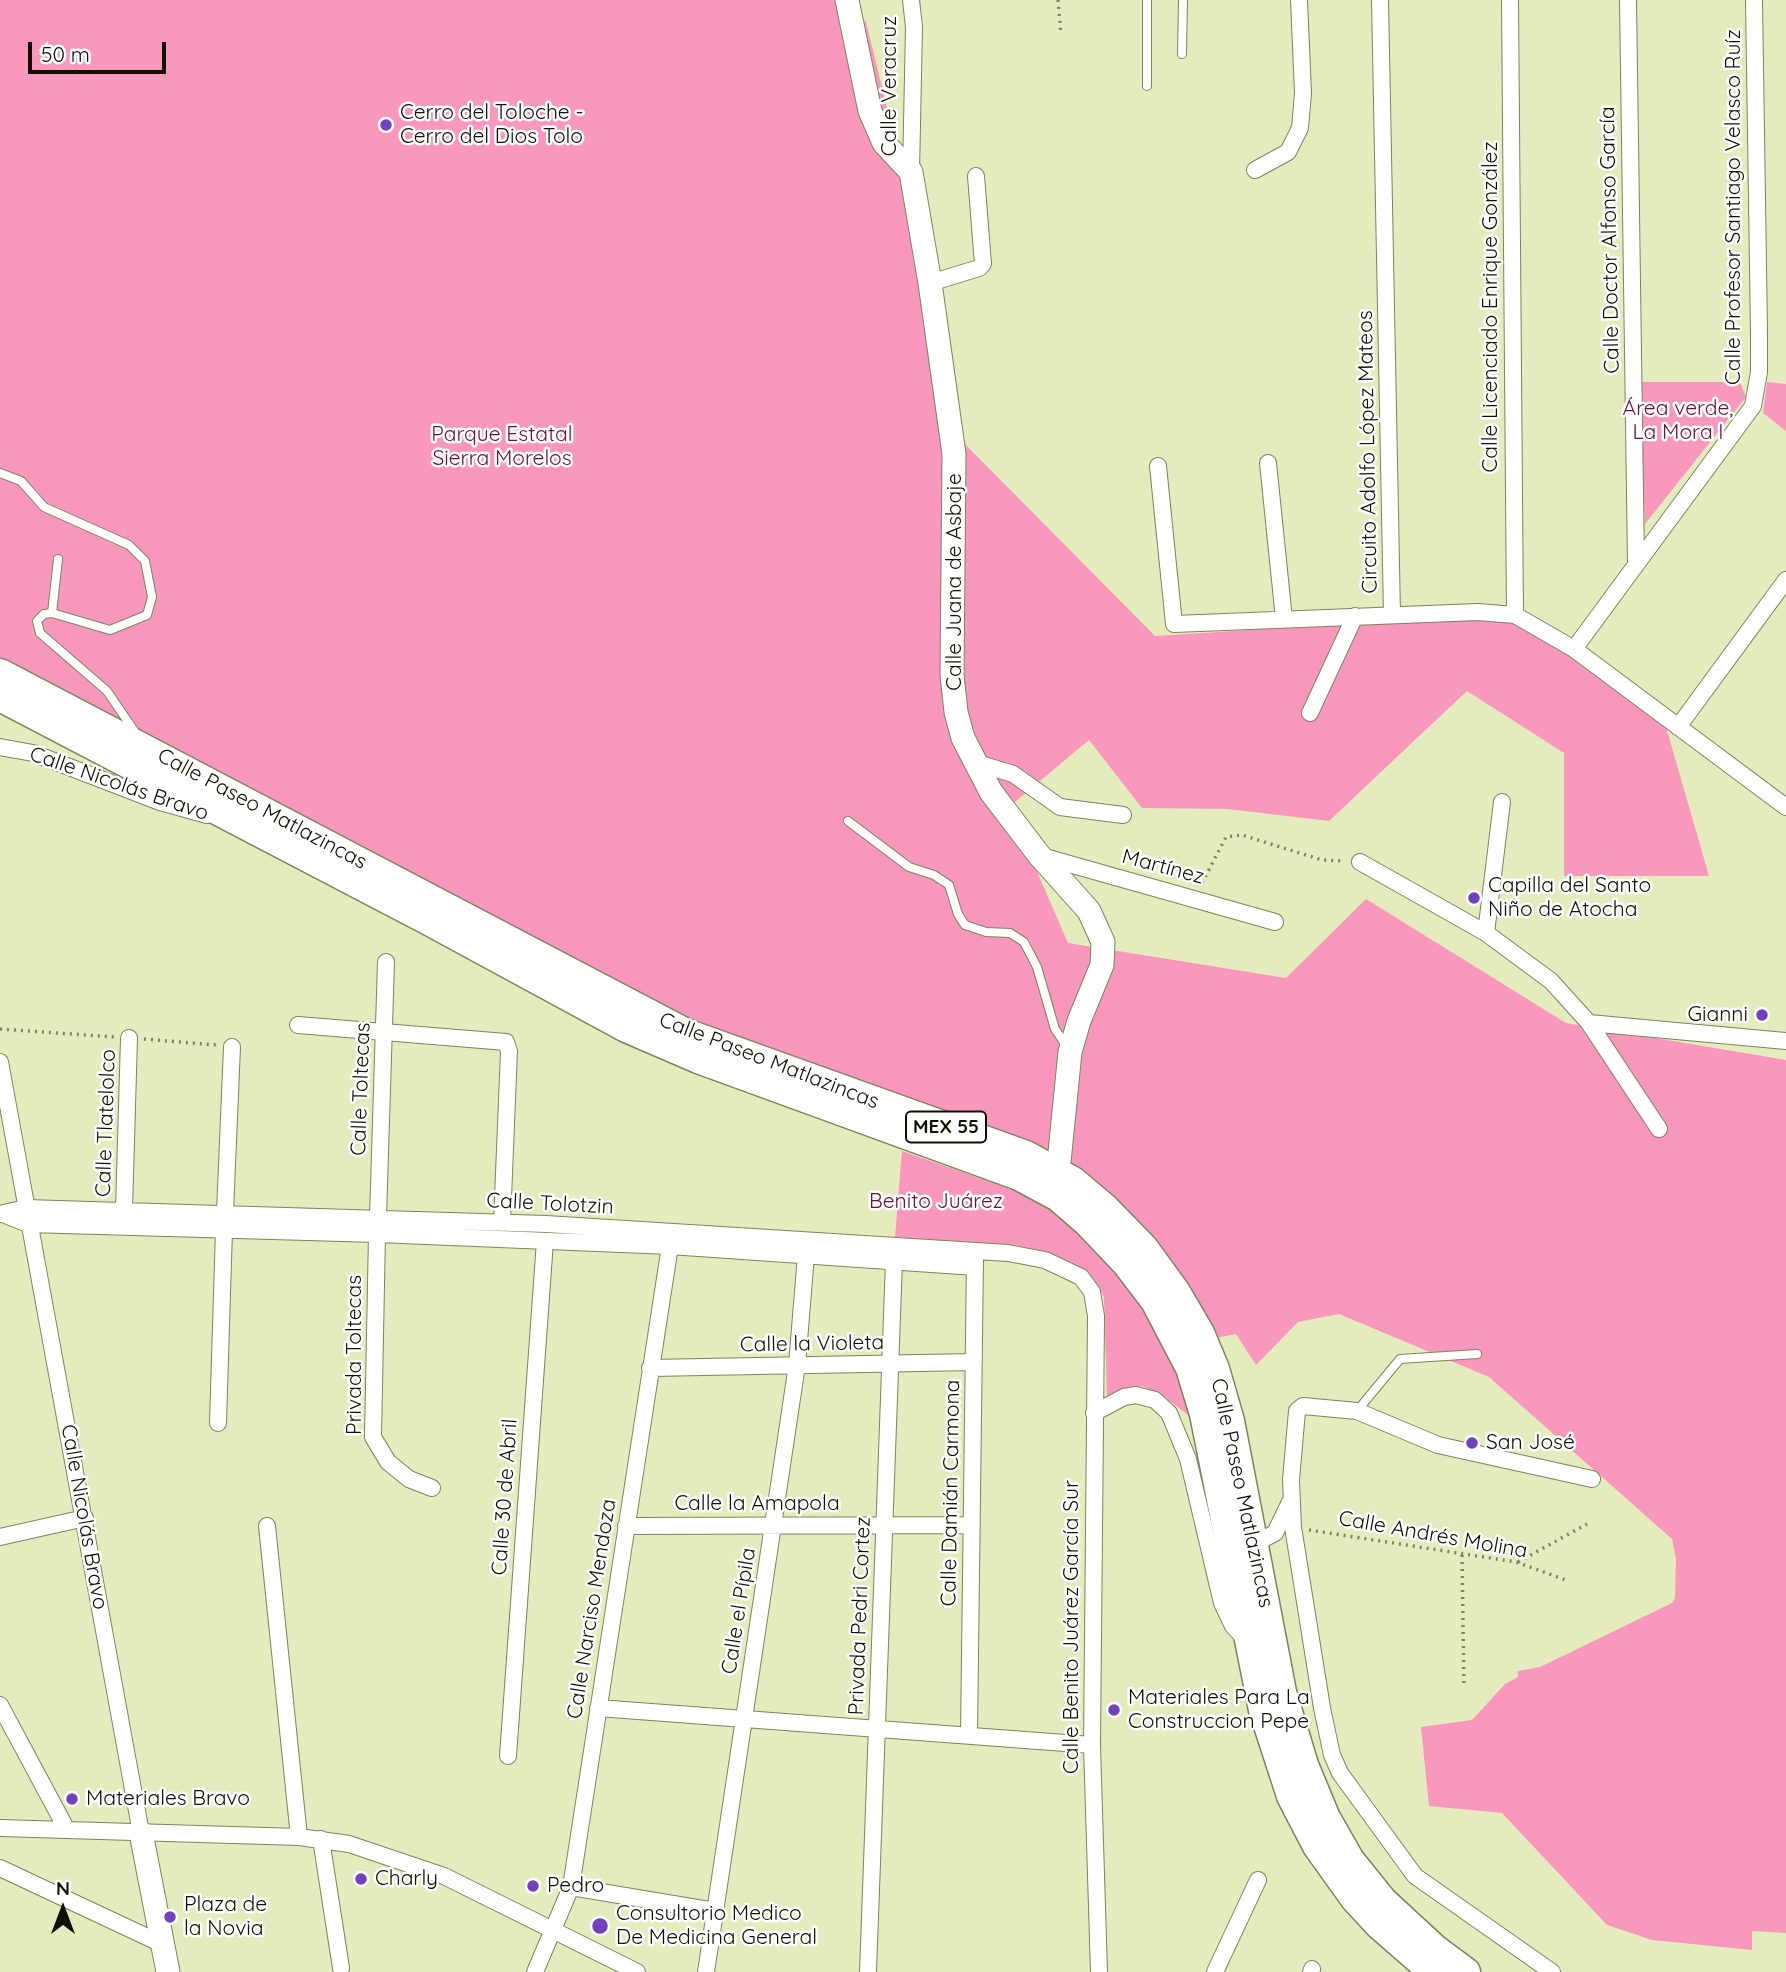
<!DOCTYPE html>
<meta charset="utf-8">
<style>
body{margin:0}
#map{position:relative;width:1786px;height:1972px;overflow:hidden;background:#e4ecbe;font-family:Quicksand,sans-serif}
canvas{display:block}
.north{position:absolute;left:28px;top:1874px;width:70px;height:70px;-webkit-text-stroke:5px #fff;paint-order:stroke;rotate:0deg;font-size:19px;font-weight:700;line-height:28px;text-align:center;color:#0e1002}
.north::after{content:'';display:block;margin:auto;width:24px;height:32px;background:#0e1002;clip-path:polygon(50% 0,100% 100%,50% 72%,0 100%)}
.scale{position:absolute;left:28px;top:42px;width:138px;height:32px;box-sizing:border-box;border:4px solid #0e1002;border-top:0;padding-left:9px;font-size:21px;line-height:24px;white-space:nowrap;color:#0e1002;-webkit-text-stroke:5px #fff;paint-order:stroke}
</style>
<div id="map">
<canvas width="1786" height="1972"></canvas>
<div class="north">N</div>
<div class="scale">50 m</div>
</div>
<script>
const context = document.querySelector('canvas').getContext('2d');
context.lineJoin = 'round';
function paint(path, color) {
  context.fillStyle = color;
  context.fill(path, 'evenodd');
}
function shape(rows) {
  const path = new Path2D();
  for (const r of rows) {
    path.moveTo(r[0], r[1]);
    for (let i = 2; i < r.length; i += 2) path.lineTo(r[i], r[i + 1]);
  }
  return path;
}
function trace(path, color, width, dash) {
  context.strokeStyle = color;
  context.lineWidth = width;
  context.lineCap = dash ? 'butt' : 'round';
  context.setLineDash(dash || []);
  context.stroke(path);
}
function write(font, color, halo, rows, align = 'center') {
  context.font = font + ' Quicksand,sans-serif';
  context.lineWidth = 5;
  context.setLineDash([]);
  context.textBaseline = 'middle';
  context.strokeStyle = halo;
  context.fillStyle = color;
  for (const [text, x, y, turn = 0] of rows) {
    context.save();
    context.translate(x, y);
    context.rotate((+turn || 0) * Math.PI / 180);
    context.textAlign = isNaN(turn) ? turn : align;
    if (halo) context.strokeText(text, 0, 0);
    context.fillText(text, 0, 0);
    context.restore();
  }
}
const green = shape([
 [0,0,844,0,866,22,930,282,959,438,1155,636,1504,614,1565,650,1666,727,1709,876,1564,876,1564,753,1467,691,1329,821,1228,809,1142,808,1089,740,1009,807,1068,943,1286,978,1366,899,1566,1023,1786,1060,1786,1933,1752,1931,1752,1950,1652,1940,1607,1925,1502,1813,1429,1806,1421,1727,1472,1720,1505,1684,1518,1677,1518,1671,1540,1667,1672,1603,1675,1598,1676,1559,1672,1539,1489,1377,1339,1314,1298,1322,1256,1365,1236,1334,1216,1338,1135,1235,696,1051,0,690],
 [1639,382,1740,382,1746,397,1645,524],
 [1767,382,1786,384,1786,431,1763,413],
 [902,1151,1019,1192,1048,1207,1083,1236,1122,1277,1155,1321,1179,1373,1191,1417,1163,1396,1142,1386,1107,1397,1104,1297,1094,1280,1075,1264,1048,1252,1015,1245,895,1237]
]);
const path = shape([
 [1058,0,1061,35],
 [1202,883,1226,837,1242,835,1322,860,1344,861],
 [0,1029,115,1037],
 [144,1039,216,1045],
 [1309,1530,1516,1562,1566,1580],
 [1462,1555,1464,1687],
 [1518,1562,1587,1524]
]);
const lane = shape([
 [1182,54,1183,0],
 [1147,86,1147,0],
 [0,473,21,481,44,507,129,545,145,561,152,597,147,615,110,630,52,613,44,614,37,621,40,633,107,691,137,735],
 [52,613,58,559],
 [848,821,909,867,934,875,949,885,958,914,965,925,986,932,1010,933,1024,942,1037,967,1055,1029,1068,1048],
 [1357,1411,1400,1359,1477,1354]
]);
const street = shape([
 [911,0,914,27,911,172],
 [1380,0,1392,615],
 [1510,0,1515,615],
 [1628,0,1636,563],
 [1255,170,1288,152,1300,128,1303,93,1299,0],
 [930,283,979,268,983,264,976,176],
 [1268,463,1284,619],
 [1158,466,1174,624,1478,612,1515,615,1574,649,1786,807],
 [1574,649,1753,406,1759,372,1759,333,1754,0],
 [1310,713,1355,616],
 [1678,727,1786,580],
 [0,747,33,753,160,802,207,815],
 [974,762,1013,774,1060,807,1123,815],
 [1041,856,1275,922],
 [1360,862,1486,933,1551,981,1589,1023,1659,1129],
 [1486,933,1502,802],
 [1589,1023,1786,1041],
 [298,1025,506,1042,509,1051,502,1222],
 [0,1062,141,1833],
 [124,1210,129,1038],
 [225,1212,232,1047],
 [0,1214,26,1208,546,1224,1008,1253,1045,1260,1081,1277,1092,1292,1096,1316,1092,1745,1099,1972],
 [3,1214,28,1224,377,1234,670,1246,975,1267],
 [378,1217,386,962],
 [377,1234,373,1437,388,1462,409,1479,432,1488],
 [650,1368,974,1362],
 [1094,1413,1124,1397,1136,1395,1155,1400,1169,1413,1188,1459,1222,1603,1233,1626,1245,1639],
 [218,1423,224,1230],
 [267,1526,299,1837],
 [626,1526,972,1525],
 [0,1537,85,1518],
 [1248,1547,1275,1533,1290,1502],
 [0,1705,67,1830],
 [598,1708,1092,1745],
 [969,1735,975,1258],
 [508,1756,545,1241],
 [0,1828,299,1837,349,1844,444,1876,637,1972],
 [321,1839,341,1968],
 [0,1868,162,1944],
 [571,1887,715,1911],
 [535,1972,571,1887,670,1246],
 [706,1972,797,1365,806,1255],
 [868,1972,894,1261],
 [1215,1972,1258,1880],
 [1311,1972,1312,1969],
 [1552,1972,1415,1876,1340,1773,1332,1755,1322,1708,1293,1527,1291,1480,1297,1411,1303,1406,1357,1411,1438,1445,1592,1479]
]);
const secondary = shape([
 [847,0,870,111,884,143,911,172,930,283,954,454,952,675,956,712,963,738,991,792,1039,855,1089,911,1103,942,1102,965,1079,1021,1070,1052,1058,1172],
 [141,1833,168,1972]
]);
const highway = shape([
 [0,673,686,1033,1026,1155,1073,1181,1105,1208,1144,1248,1176,1292,1200,1333,1215,1369,1230,1421,1282,1692,1304,1765,1326,1818,1350,1860,1383,1901,1435,1949,1466,1972],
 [0,697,429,921,626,1028,698,1059,1019,1176,1058,1197,1088,1223,1126,1263,1155,1301,1190,1368,1204,1414,1263,1710,1291,1796,1317,1846,1355,1899,1379,1925,1433,1972]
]);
const markers = [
 [386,125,7,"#6e43bb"],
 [1474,898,7,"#6e43bb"],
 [1762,1015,7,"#6e43bb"],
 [1472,1443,7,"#6e43bb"],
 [1114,1710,7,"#6e43bb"],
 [72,1799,7,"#6e43bb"],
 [361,1879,7,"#6e43bb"],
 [533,1886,7,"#6e43bb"],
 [170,1917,7,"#6e43bb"],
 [600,1926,9,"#6e43bb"]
];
const shields = [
 [946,1127,80]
];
const shieldNames = [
 ["MEX 55",946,1127]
];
const streetNames = [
 ["Calle Veracruz",890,86,-90],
 ["Calle Profesor Santiago Velasco Ruíz",1734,207,-90],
 ["Calle Doctor Alfonso García",1610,240,-91],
 ["Calle Licenciado Enrique González",1491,307,-90],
 ["Circuito Adolfo López Mateos",1368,452,-91],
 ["Calle Juana de Asbaje",955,582,-90],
 ["Calle Nicolás Bravo",119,784,19],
 ["Calle Paseo Matlazincas",262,809,28],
 ["Martínez",1163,867,15],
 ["Calle Paseo Matlazincas",769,1061,21],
 ["Calle Toltecas",361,1089,-88],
 ["Calle Tlatelolco",106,1123,-88],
 ["Calle Tolotzin",550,1204,3],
 ["Calle la Violeta",812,1344,-1],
 ["Privada Toltecas",355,1355,-90],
 ["Calle Damián Carmona",951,1493,-89],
 ["Calle Paseo Matlazincas",1242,1493,78],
 ["Calle 30 de Abril",505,1497,-86],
 ["Calle la Amapola",757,1504],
 ["Calle Nicolás Bravo",84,1517,80],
 ["Calle Andrés Molina",1433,1535,10],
 ["Calle Narciso Mendoza",592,1609,-81],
 ["Calle el Pípila",739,1611,-81],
 ["Privada Pedri Cortez",860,1616,-88],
 ["Calle Benito Juárez García Sur",1072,1627,-90]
];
const poiNames = [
 ["Cerro del Toloche -",400,113],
 ["Cerro del Dios Tolo",400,137],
 ["Capilla del Santo",1488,886],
 ["Niño de Atocha",1488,910],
 ["Gianni",1748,1015,"right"],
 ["San José",1486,1443],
 ["Materiales Para La",1128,1698],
 ["Construccion Pepe",1128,1722],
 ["Materiales Bravo",86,1799],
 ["Charly",375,1879],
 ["Pedro",547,1886],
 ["Plaza de",184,1905],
 ["la Novia",184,1929],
 ["Consultorio Medico",616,1914],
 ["De Medicina General",616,1938]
];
const parkNames = [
 ["Área verde,",1678,409],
 ["La Mora I",1678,433],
 ["Parque Estatal",502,435],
 ["Sierra Morelos",502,459],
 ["Benito Juárez",936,1202]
];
paint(green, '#f997bd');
trace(lane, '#7d845a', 10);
trace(street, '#7d845a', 18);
trace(secondary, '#7d845a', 25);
trace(highway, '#7d845a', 31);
trace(path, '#7e8364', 3.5, [2, 5]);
trace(lane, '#fff', 8);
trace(street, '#fff', 16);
trace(secondary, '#fff', 23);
trace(highway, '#fff', 28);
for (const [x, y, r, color] of markers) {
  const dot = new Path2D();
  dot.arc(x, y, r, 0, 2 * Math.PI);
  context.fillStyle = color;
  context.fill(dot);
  trace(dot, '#fff', 2.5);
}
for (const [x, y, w] of shields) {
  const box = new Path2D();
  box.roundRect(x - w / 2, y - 15.5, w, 31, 5);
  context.fillStyle = '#fff';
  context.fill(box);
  trace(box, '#0e1002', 2);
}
write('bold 19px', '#0e1002', null, shieldNames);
write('21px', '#0e1002', '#fff', streetNames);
write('21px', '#0e1002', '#fff', poiNames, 'left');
write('21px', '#63123a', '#fff', parkNames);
</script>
